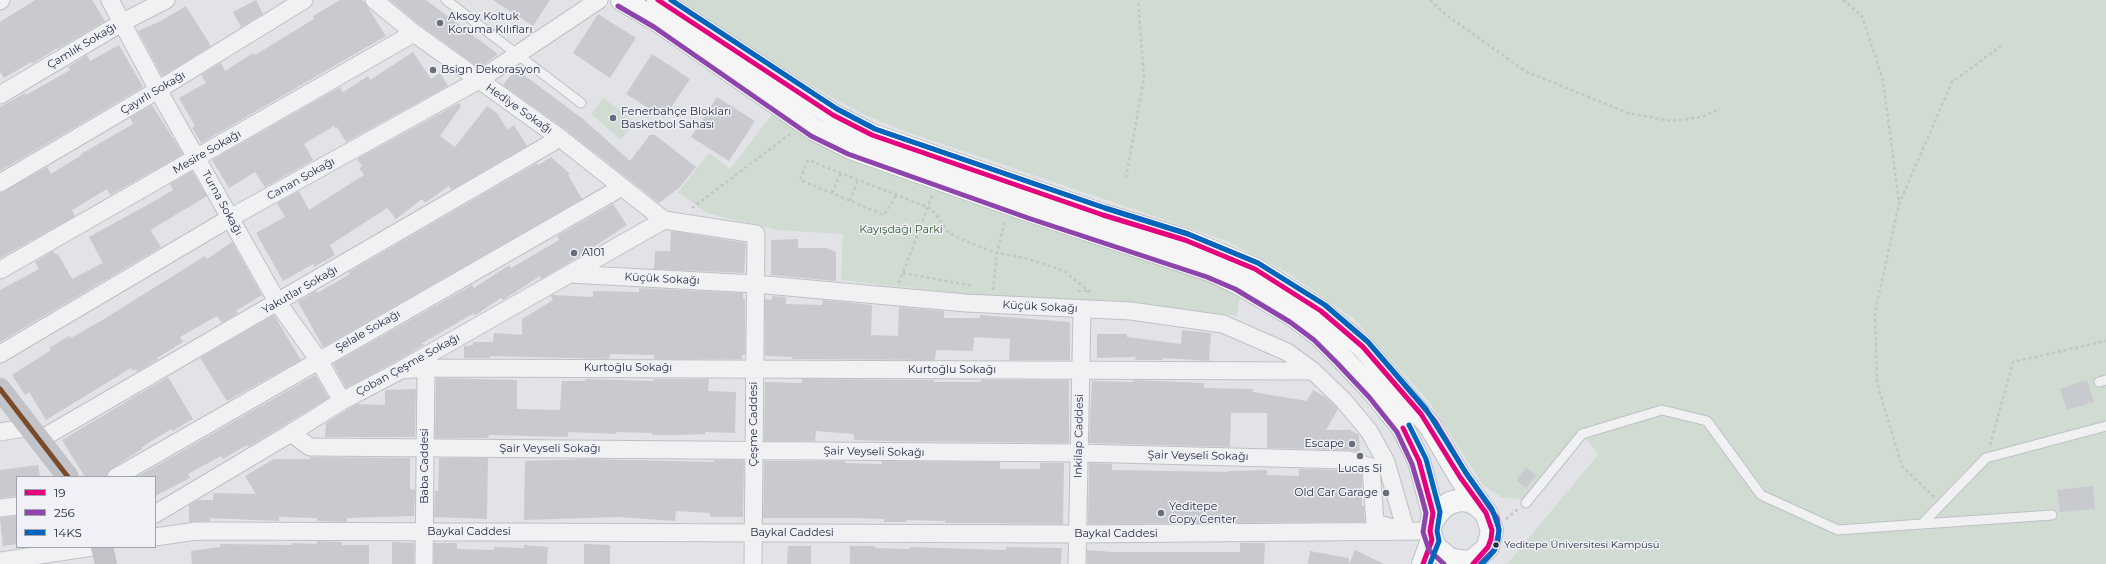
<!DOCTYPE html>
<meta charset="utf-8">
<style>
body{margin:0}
#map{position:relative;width:2106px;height:564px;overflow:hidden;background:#e1e3e7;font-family:Montserrat,sans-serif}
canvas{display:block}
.legend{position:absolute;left:16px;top:476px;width:140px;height:72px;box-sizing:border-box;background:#eff1f7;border:1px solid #9fa3af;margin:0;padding:5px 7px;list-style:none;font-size:12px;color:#272d42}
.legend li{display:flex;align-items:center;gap:8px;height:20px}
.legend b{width:20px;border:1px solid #9fa3af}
</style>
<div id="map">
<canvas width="2106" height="564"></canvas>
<ul class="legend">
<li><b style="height:5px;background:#e5007d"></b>19</li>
<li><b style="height:5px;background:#8e44ad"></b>256</li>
<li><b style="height:5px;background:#0065bd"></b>14KS</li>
</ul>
</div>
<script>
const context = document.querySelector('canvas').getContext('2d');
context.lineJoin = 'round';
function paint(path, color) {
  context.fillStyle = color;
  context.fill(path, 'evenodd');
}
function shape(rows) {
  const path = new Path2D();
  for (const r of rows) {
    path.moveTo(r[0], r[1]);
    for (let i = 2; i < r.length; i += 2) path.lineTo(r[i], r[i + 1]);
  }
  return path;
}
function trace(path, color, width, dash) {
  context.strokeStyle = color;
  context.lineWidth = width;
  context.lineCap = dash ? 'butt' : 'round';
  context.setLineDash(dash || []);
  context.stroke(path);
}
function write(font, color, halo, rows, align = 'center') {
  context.font = font + ' Montserrat,sans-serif';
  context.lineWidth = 3;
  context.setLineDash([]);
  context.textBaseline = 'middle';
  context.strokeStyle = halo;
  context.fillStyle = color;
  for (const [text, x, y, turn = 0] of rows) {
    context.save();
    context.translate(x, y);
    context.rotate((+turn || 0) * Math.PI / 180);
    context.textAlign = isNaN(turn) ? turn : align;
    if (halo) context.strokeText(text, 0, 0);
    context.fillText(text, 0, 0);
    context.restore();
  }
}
const green = shape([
 [681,0,2106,0,2106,564,1507,564,1598,455,1591,444,1579,433,1526,500,1501,497,1483,485,1430,403,1353,318,1288,273,1227,241,907,132,867,116,831,97,770,60],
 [603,98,635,122,621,140,591,114],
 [774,112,1190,271,1240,296,1237,316,1119,301,992,297,841,280,843,234,777,230,707,213,678,192,709,153,730,169]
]);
const building = shape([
 [35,0,92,0,105,21,58,49,57,48,32,64,31,62,4,78,0,72,0,22],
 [256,0,263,14,241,27,233,12],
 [340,0,363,0,386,36,201,143,192,128,195,126,179,98,206,83,201,75,221,63,225,71,253,53,255,55,314,19,313,16],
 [390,0,426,0,498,54,479,68,420,25],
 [493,0,550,0,533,26],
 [186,6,211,46,162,76,138,31,161,21],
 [598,14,636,38,610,78,573,53],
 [119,45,143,87,0,171,0,107,25,93,26,95,70,70,68,67,87,55,90,61],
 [413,52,431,79,440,73,448,86,346,142,337,127,335,128,334,126,304,144,313,160,265,187,255,172,229,188,212,160,340,87,343,92,368,76,370,80],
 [652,54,690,79,664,118,626,94],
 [516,69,583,119,630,161,650,135,655,135,696,167,679,188,659,203,566,130,503,85],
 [717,97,755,121,729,161,691,137],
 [459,103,461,106,440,136,455,147,487,106,498,114,507,130,514,125,527,146,451,190,449,186,425,203,422,199,396,219,387,208,330,245,335,255,314,267,313,264,283,281,256,233,285,217,277,203,299,191,309,210,364,175,359,168,362,166,357,159],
 [152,105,183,154,110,195,107,189,72,210,75,216,0,258,0,193,47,167,51,174,82,155,81,154,133,124,130,118],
 [551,157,570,174,568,175,582,199,323,347,298,302,316,291,317,293,350,274,349,272,537,163,538,165],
 [192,171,207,196,152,229,151,231,161,247,0,342,0,290,39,269,35,262,53,251,56,255,58,254,72,279,103,263,89,237,158,199,173,190,170,184],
 [613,204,627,225,583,254,541,279,540,276,503,300,501,298,474,316,474,313,421,344,425,344,409,354,346,388,333,364,472,285,474,288,509,265,511,268,559,240,557,236],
 [671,231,746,243,744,273,654,269,655,251,670,251],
 [798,239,798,248,826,248,836,252,836,281,771,275,771,240],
 [232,242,262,295,236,311,238,313,222,323,217,316,180,337,183,342,157,358,158,359,137,372,136,369,133,371,131,368,46,420,29,392,25,395,12,375,51,350,49,348,69,336,71,338,99,322,205,256,207,259],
 [639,288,743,293,743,298,745,299,745,355,742,355,742,359,654,359,654,355,610,354,609,359,490,356,490,358,464,358,464,346,473,345,473,342,493,342,494,333,522,335,522,319,553,300,551,296,552,295,593,297,593,291,639,292],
 [772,296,786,297,786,304,822,305,823,300,872,305,871,335,898,336,899,307,944,311,944,318,980,318,980,315,1070,322,1070,360,1009,360,1010,339,974,337,973,351,936,350,935,360,802,359,792,359,793,357,765,356,765,299,772,300],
 [274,315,301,360,227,401,200,358],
 [1182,330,1211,333,1209,361,1163,358,1162,360,1135,360,1136,357,1097,358,1097,334,1127,334,1127,337,1181,344],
 [315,375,329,398,248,447,247,445,223,459,221,456,188,474,190,478,155,496,155,477,137,477],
 [168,377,193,419,172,431,171,429,142,447,142,449,111,469,106,477,85,477,62,440],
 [436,378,517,380,517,409,560,410,562,381,585,381,585,379,654,381,654,379,709,379,708,391,736,392,735,433,705,432,705,434,678,435,652,435,652,433,616,432,616,434,568,432,568,437,489,435,488,438,435,438],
 [802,379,934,380,934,382,981,382,981,380,1069,380,1069,443,883,441,854,440,854,434,816,431,815,441,764,441,765,382,802,383],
 [1133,380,1204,383,1204,388,1253,389,1253,392,1307,401,1313,390,1327,398,1338,409,1326,430,1350,430,1359,435,1360,453,1348,450,1267,448,1267,413,1231,413,1230,447,1089,443,1092,381,1133,382],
 [2087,380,2094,402,2067,410,2060,389],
 [416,389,415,437,325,437,326,423,347,410,357,404,385,405,385,390],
 [310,457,410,458,410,489,415,490,414,516,347,518,347,522,317,521,317,518,279,517,279,521,210,518,210,521,189,522,189,505,198,500,213,500,213,493,256,494,245,476,274,459,310,459],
 [439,458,488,458,487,519,434,517,435,491,438,491],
 [588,459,714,462,714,460,744,460,743,517,710,517,710,513,676,511,675,521,618,517,524,520,525,461],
 [764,461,845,461,845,463,882,464,882,461,1000,462,1000,469,1040,469,1040,463,1064,463,1063,524,970,523,945,523,945,521,906,520,906,522,884,522,884,519,851,518,763,518],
 [1089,463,1112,464,1112,470,1228,472,1228,471,1267,470,1267,475,1299,476,1299,469,1346,470,1362,475,1362,506,1364,506,1365,522,1088,524],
 [38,465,40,477,17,477,17,496,0,498,0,470],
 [1526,467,1536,475,1526,488,1516,480],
 [2093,486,2095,509,2060,512,2057,490],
 [17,516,17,544,3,546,0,518],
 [317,541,342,542,342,545,369,545,369,564,192,564,191,551,220,547,220,544,292,545,292,543,317,544],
 [392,542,414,543,414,564,392,564],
 [434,543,457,543,457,549,494,550,494,547,524,548,524,545,548,547,547,564,434,564],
 [1240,543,1265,543,1264,564,1087,564,1087,550,1112,552,1240,552],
 [584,544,610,545,610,564,584,564],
 [788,546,811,546,811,564,787,564],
 [850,546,875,546,875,548,910,549,910,547,1006,550,1006,547,1062,548,1061,564,850,564],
 [1355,550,1384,564,1308,564,1310,551,1349,558,1349,564]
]);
const path = shape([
 [1430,0,1445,14,1525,71,1628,113,1671,121,1702,117,1720,109],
 [1843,0,1862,16,1883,80,1899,203],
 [1126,178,1144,78,1138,0],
 [832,193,841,173],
 [896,196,884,215,800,180,808,160,932,209,949,233,963,240,997,253,1029,259,1064,271,1091,293],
 [850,201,858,180],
 [692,208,790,134],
 [903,273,973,286],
 [899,283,932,196],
 [993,290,997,253,1005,220],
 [1078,291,1089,291],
 [1990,445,2013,362,2106,341],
 [1934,497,1902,466,1877,383,1875,312,1899,204,1952,82,2001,46],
 [1506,519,1518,509]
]);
const lane = shape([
 [446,0,581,103],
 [2099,382,2106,380],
 [1526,503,1582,434,1662,410,1707,421,1761,495,1838,530,1922,524,1986,458,2106,426],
 [1922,524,2052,515]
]);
const street = shape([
 [110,0,158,90,278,303,318,359,342,401],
 [374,0,414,33,560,138,664,220],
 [0,1,1,0],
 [0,95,123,22,166,0],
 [0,183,158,90,304,0],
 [664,220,756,234,753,564],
 [0,270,414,33],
 [569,274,755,284,966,303,1131,311,1223,324,1287,352,1313,371,1343,400,1369,431,1386,462,1406,531],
 [0,354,230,218,479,80,599,0],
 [401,370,426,368,1313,371],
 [0,432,30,427],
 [291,433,310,447,1079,453,1348,460,1371,467,1375,523,1393,528],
 [39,440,560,138],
 [116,477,622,187],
 [0,508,17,506],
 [155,514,291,433,342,401,401,370,664,220],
 [155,537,196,531,1077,534,1430,531],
 [0,561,93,547],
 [424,564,426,368],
 [1077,564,1082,309]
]);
const secondary = shape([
 [0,389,68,477],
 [102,547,106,564]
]);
const primary = shape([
 [622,0,658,21,815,130,851,148,1030,211,1210,270,1238,283,1294,316,1319,335,1342,358,1374,392,1403,428,1419,461,1433,513,1430,531,1432,540,1423,564],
 [658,0,833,115,872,135,1103,215,1185,240,1255,269,1321,311,1363,347,1430,426,1460,477,1486,513],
 [1432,540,1436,548,1449,559,1466,562,1474,560,1488,547,1492,530,1486,513,1477,505,1470,501,1460,500,1450,503,1442,508,1433,520]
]);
const bus1 = shape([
 [658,0,833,115,872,135,1103,215,1185,240,1255,269,1321,311,1363,347,1421,414,1460,477,1486,513,1492,530,1491,539,1488,547,1473,564],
 [1403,428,1419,461,1433,513,1430,531,1432,540,1423,564]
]);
const bus2 = shape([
 [671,0,837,109,875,129,1105,208,1188,234,1258,263,1325,305,1368,342,1435,421,1466,473,1497,518,1499,531,1495,549,1480,564],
 [618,6,654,27,811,136,848,154,1028,218,1207,277,1235,289,1290,322,1314,340,1337,363,1369,397,1397,432,1412,464,1422,498,1426,513,1423,532,1429,550,1444,564]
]);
const bus3 = shape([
 [671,0,837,109,875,129,1105,208,1188,234,1258,263,1325,305,1368,342,1426,409,1466,473,1492,509,1499,529,1498,540,1494,551,1482,564],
 [1409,425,1426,459,1440,512,1437,531,1439,541,1430,564]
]);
const bus4 = shape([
 [0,389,68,477]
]);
const markers = [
 [440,23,4,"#686d7c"],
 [433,70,4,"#686d7c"],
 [613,118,4,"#686d7c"],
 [574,253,4,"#686d7c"],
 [1352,444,4,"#686d7c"],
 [1360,456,4,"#686d7c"],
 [1386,493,4,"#686d7c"],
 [1161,513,4,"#686d7c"],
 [1496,545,3.5,"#272d42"]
];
const busNames = [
 ["Yeditepe Üniversitesi Kampüsü",1504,545]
];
const poiNames = [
 ["Aksoy Koltuk",448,17],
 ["Koruma Kılıfları",448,30],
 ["Bsign Dekorasyon",441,70],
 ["Fenerbahçe Blokları",621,112],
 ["Basketbol Sahası",621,125],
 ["A101",582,253],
 ["Escape",1344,444,"right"],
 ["Lucas Si",1360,469,"center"],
 ["Old Car Garage",1378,493,"right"],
 ["Yeditepe",1169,507],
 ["Copy Center",1169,520]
];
const streetNames = [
 ["Çamlık Sokağı",82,46,-31],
 ["Çayırlı Sokağı",153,93,-31],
 ["Hediye Sokağı",519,109,35],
 ["Mesire Sokağı",207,152,-30],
 ["Canan Sokağı",301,179,-29],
 ["Turna Sokağı",222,203,61],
 ["Küçük Sokağı",662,279,3],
 ["Yakutlar Sokağı",300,290,-30],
 ["Küçük Sokağı",1040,307,3],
 ["Şelale Sokağı",368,331,-30],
 ["Çoban Çeşme Sokağı",408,365,-29],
 ["Kurtoğlu Sokağı",628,368],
 ["Kurtoğlu Sokağı",952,370],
 ["Çeşme Caddesi",754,424,-90],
 ["Inkilap Caddesi",1079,436,-89],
 ["Şair Veyseli Sokağı",550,449],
 ["Şair Veyseli Sokağı",874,452,1],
 ["Şair Veyseli Sokağı",1198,456,1],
 ["Baba Caddesi",425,466,-90],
 ["Baykal Caddesi",469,532],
 ["Baykal Caddesi",792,533],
 ["Baykal Caddesi",1116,534]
];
const parkNames = [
 ["Kayışdağı Parki",901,230]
];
paint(green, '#d0dbd2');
paint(building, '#c9cacf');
trace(lane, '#bec0c5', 11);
trace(street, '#bec0c5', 19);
trace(primary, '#bdc0c5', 24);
trace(path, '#c3c4ca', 2.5, [3, 3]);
trace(lane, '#f1f1f3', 9);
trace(street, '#f1f1f3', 17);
trace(secondary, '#c2c3c9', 22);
trace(primary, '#f5f5f6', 22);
trace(bus1, '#e5007d', 5);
trace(bus2, '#8e44ad', 5);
trace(bus3, '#0065bd', 5);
trace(bus4, '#7a4b2a', 5);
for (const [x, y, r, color] of markers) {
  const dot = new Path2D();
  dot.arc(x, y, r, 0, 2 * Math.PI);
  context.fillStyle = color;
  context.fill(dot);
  trace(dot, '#eff1f7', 1.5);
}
write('10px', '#272d42', '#eff1f7', busNames, 'left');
write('11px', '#272d42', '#eff1f7', poiNames, 'left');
write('11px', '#272d42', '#eff1f7', streetNames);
write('11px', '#355e33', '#eff1f7', parkNames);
</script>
